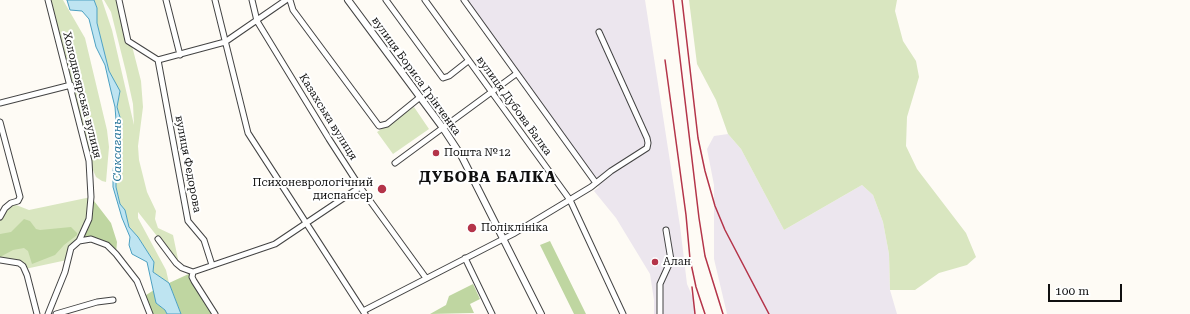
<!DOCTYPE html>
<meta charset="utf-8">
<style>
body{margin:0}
#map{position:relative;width:1190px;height:314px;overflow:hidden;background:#fefbf5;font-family:"Roboto Serif",serif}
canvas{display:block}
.scale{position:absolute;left:1048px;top:284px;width:74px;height:18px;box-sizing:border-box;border:2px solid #101010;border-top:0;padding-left:5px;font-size:12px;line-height:14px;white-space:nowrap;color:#101010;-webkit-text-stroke:3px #fff;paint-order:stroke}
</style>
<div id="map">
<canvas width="1190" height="314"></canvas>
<div class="scale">100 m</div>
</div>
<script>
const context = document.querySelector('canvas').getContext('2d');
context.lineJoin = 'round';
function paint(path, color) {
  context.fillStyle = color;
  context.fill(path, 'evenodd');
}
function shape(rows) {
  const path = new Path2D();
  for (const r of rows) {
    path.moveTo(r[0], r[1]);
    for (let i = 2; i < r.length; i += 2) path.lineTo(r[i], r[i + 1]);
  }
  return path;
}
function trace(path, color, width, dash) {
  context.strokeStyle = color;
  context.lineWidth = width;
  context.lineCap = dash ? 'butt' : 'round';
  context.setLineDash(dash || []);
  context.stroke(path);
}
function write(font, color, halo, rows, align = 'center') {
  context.font = font + ' "Roboto Serif",serif';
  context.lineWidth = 4;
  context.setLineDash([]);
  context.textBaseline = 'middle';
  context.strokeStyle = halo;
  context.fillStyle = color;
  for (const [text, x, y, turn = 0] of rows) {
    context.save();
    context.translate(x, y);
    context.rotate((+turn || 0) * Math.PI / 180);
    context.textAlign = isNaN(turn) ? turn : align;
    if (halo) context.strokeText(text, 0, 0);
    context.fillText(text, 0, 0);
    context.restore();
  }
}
const industrial = shape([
 [464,0,645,0,680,226,687,284,694,300,695,314,654,314,654,300,650,274,616,218,594,191,599,187],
 [728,134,741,149,784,230,862,185,873,195,883,222,889,254,890,290,897,314,727,314,714,259,714,185,707,149,714,136]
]);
const green = shape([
 [48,0,63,0,85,38,107,130,109,147,106,182,102,181,96,177,89,161],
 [94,0,102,0,112,30,134,125,133,104,126,72,111,12,104,0,116,0,122,21,130,38,141,81,143,107,138,146,139,160,147,192,156,211,155,219,158,228,173,235,179,264,138,212,138,218,166,270,169,283,153,272,154,262,138,237,129,227,125,210,120,204,116,187,116,173,122,124,117,107,120,92,109,71,97,23,97,8],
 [689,0,897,0,895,11,903,41,916,61,919,77,907,117,906,146,917,169,966,233,976,257,967,265,939,273,915,290,890,290,889,254,883,222,873,195,862,185,784,230,741,149,728,134,716,100,697,64],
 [414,107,429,129,393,154,377,132],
 [91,197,89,219,79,241,71,248,67,260,25,269,23,266,0,260,0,217,11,203,29,210]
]);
const forest = shape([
 [91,197,111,223,117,242,116,254,107,245,91,239,79,241,89,219],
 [24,219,30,221,36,229,40,230,71,227,77,233,77,235,64,245,55,255,32,264,28,251,24,248,13,250,0,257,0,234,11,232],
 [550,241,586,314,574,314,540,245],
 [193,272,192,277,215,314,181,314,169,283],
 [473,284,480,299,470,304,474,313,430,314,446,305,449,296],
 [154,290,156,303,165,310,167,314,150,314,143,297]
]);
const water = shape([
 [67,0,94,0,97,8,97,23,109,71,120,91,117,107,122,124,116,173,116,187,120,204,125,210,129,227,138,237,154,262,153,272,169,283,181,314,167,314,165,310,156,303,147,262,132,254,129,245,130,237,122,218,113,187,113,172,117,133,115,107,111,91,105,65,96,47,89,19,82,11,70,10,67,0]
]);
const minor = shape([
 [48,0,89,161,91,197,89,219,79,241],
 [119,0,128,41,158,60,225,42,286,0],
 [166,0,180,55],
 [215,0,248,133,365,314],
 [252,0,257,21,329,139,360,187,426,278],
 [290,0,293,10,379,126,387,124,419,98],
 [386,0,443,78,449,76,468,61],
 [425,0,570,200,623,314],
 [464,0,596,183],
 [158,60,188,221,204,240,212,265],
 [0,103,71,85],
 [0,122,20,197,18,201,11,203,5,208,0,217],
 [395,163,516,74],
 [158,239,176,263,182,268,193,272],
 [465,258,492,314],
 [0,260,19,263,23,266,27,275,37,314],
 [363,311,513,234,591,187,611,171,647,148,648,143,647,138,599,32],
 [48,314,65,272,71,248,79,241,91,239,107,245,116,254,137,281,150,314],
 [56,314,97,302,113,300],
 [215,314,194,281,192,277,193,272,275,244,360,187],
 [660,314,660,284,671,260,666,230]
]);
const tertiary = shape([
 [348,0,443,128,462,157,541,314]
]);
const rail = shape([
 [673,0,699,218,705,256,723,314],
 [682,0,698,138,705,171,715,206,725,230,769,314],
 [665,60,686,215,690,259,696,287,705,314],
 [692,287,695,314]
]);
const markers = [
 [436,153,4,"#b43449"],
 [382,189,5,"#b43449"],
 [472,228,5,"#b43449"],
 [655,262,4,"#b43449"]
];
const streetNames = [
 ["вулиця Бориса Грінченка",416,76,54],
 ["Холодноярська вулиця",82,95,76],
 ["вулиця Дубова Балка",514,106,54],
 ["Казахська вулиця",328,117,58],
 ["вулиця Федорова",188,164,79]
];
const poiNames = [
 ["Пошта №12",444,153],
 ["Психоневрологічний",373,183,"right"],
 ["диспансер",373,196,"right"],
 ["Поліклініка",481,228],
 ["Алан",663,262]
];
const waterNames = [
 ["Саксагань",117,150,-90]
];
const districtNames = [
 ["ДУБОВА БАЛКА",488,178]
];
paint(industrial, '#ece6ee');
paint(green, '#d9e6c0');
paint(forest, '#bfd6a1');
paint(water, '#bee4f1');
trace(water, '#4ca0c1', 1);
trace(minor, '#434343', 7);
trace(tertiary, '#434343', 8);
trace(minor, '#fff', 5);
trace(tertiary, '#fff', 6);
trace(rail, '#b43449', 1.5);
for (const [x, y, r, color] of markers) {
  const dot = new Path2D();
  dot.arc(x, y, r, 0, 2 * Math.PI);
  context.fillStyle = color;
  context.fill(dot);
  trace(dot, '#fff', 1.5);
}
write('11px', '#101010', '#fff', streetNames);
write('11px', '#101010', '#fff', poiNames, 'left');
write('italic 12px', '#247398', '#fff', waterNames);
context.letterSpacing = '1px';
write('bold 15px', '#101010', '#fff', districtNames);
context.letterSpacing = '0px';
</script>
